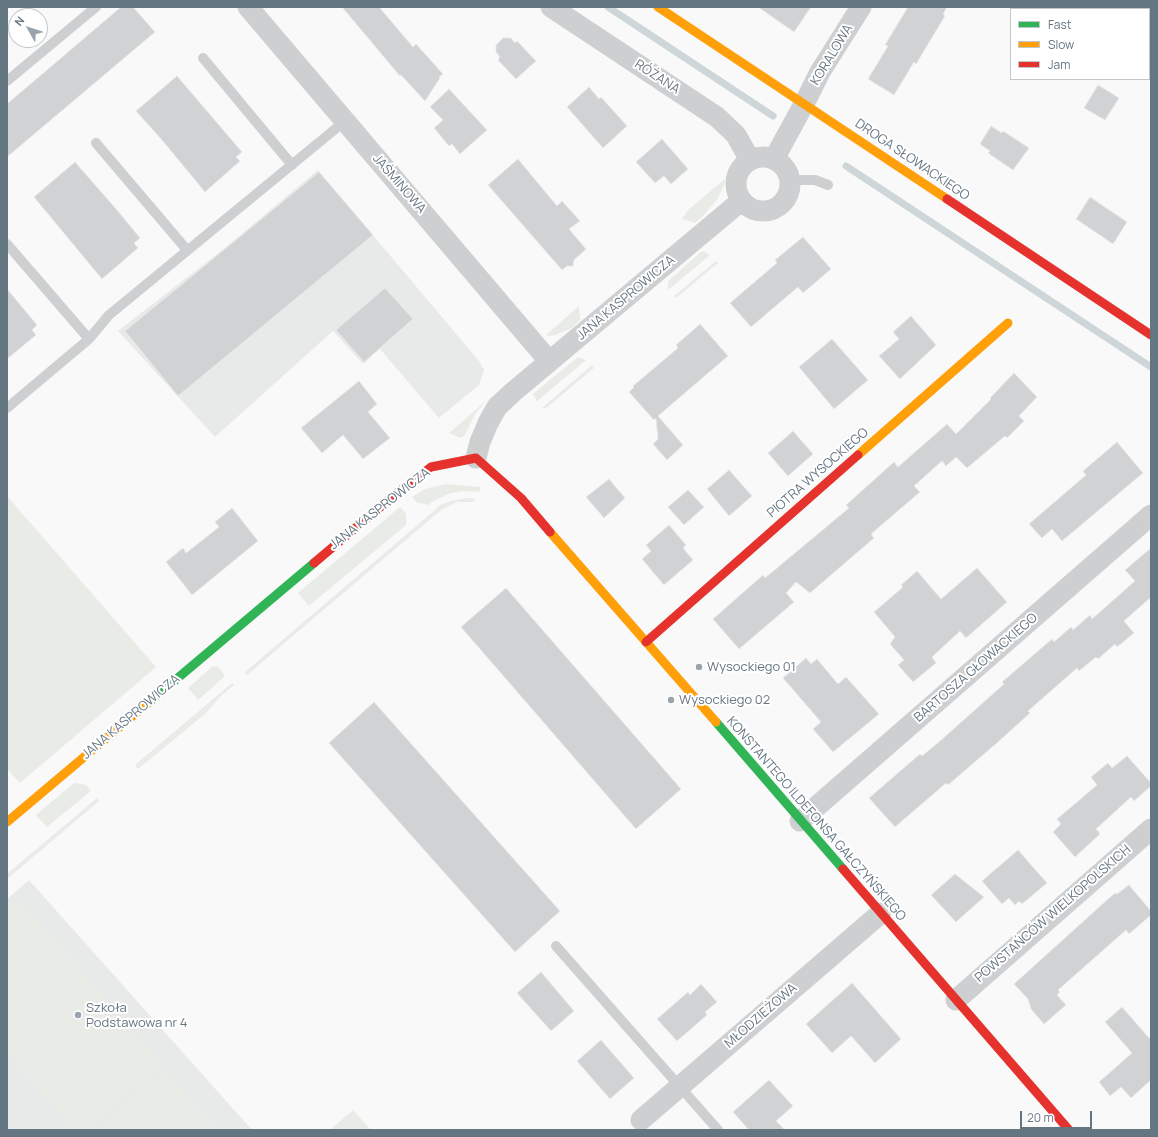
<!DOCTYPE html>
<meta charset="utf-8">
<style>
body{margin:0}
#map{position:relative;width:1158px;height:1137px;overflow:hidden;background:#f9f9f9;font-family:Manrope,sans-serif}
canvas{display:block}
.frame{position:absolute;inset:0;border:8px solid #657683;pointer-events:none}
.legend{position:absolute;left:1010px;top:8px;width:140px;height:72px;box-sizing:border-box;background:#fff;border:1px solid #c1c8cd;margin:0;padding:5px 7px;list-style:none;font-size:12px;color:#657683}
.legend li{display:flex;align-items:center;gap:8px;height:20px}
.legend b{width:20px;border:1px solid #c1c8cd}
.north{position:absolute;left:8px;top:8px;width:40px;height:40px;box-sizing:border-box;background:#fff;border:1px solid #c1c8cd;border-radius:50%;rotate:309deg;font-size:11px;font-weight:700;line-height:16px;text-align:center;color:#657683}
.north::after{content:'';display:block;margin:auto;width:14px;height:18px;background:#99a4ac;clip-path:polygon(50% 0,100% 100%,50% 72%,0 100%)}
.scale{position:absolute;left:1020px;top:1111px;width:72px;height:18px;box-sizing:border-box;border:2px solid #657683;border-top:0;padding-left:5px;font-size:12px;line-height:14px;white-space:nowrap;color:#657683;-webkit-text-stroke:3px #fff;paint-order:stroke}
</style>
<div id="map">
<canvas width="1158" height="1137"></canvas>
<div class="frame"></div>
<ul class="legend">
<li><b style="height:5px;background:#30b455"></b>Fast</li>
<li><b style="height:5px;background:#ff9f0a"></b>Slow</li>
<li><b style="height:5px;background:#e5322d"></b>Jam</li>
</ul>
<div class="north">N</div>
<div class="scale">20 m</div>
</div>
<script>
const context = document.querySelector('canvas').getContext('2d');
context.lineJoin = 'round';
function paint(path, color) {
  context.fillStyle = color;
  context.fill(path, 'evenodd');
}
function shape(rows) {
  const path = new Path2D();
  for (const r of rows) {
    if (r.length === 3) {
      path.moveTo(r[0] + r[2], r[1]);
      path.arc(r[0], r[1], r[2], 0, 2 * Math.PI);
      continue;
    }
    path.moveTo(r[0], r[1]);
    for (let i = 2; i < r.length; i += 2) path.lineTo(r[i], r[i + 1]);
  }
  return path;
}
function trace(path, color, width, dash) {
  context.strokeStyle = color;
  context.lineWidth = width;
  context.lineCap = dash ? 'butt' : 'round';
  context.setLineDash(dash || []);
  context.stroke(path);
}
function write(font, color, halo, rows, align = 'center') {
  context.font = font + ' Manrope,sans-serif';
  context.lineWidth = 4;
  context.setLineDash([]);
  context.textBaseline = 'middle';
  context.strokeStyle = halo;
  context.fillStyle = color;
  for (const [text, x, y, turn = 0] of rows) {
    context.save();
    context.translate(x, y);
    context.rotate((+turn || 0) * Math.PI / 180);
    context.textAlign = isNaN(turn) ? turn : align;
    if (halo) context.strokeText(text, 0, 0);
    context.fillText(text, 0, 0);
    context.restore();
  }
}
const built = shape([
 [318,170,479,361,484,370,479,385,439,418,380,349,363,364,333,331,215,437,118,331,221,251],
 [29,880,252,1130,7,1130,7,899]
]);
const green = shape([
 [725,179,724,185,718,198,703,216,695,223,682,219,689,209],
 [702,251,710,255,668,290,668,281],
 [716,261,718,263,676,298,674,296],
 [579,306,580,320,572,328,555,335,550,336,546,335],
 [578,357,586,360,537,401,533,394],
 [592,365,594,368,546,408,542,408],
 [487,400,475,414,465,435,461,438,449,433],
 [446,484,481,487,479,492,464,491,451,493,435,500,428,505,416,502,412,497,425,489],
 [7,496,156,667,20,783,7,769],
 [467,498,475,499,474,502,457,502,441,510,247,675,245,672,435,510,440,505,451,501],
 [400,507,406,514,406,525,309,606,298,593],
 [213,666,218,667,225,676,198,700,188,688],
 [232,683,234,685,221,696,206,713,138,769,135,765],
 [74,783,86,785,91,791,47,827,36,815],
 [97,798,99,801,7,879,7,874],
 [18,899,163,1064,87,1130,74,1130,7,1053,7,909],
 [164,1070,217,1130,96,1130],
 [353,1110,371,1130,330,1130]
]);
const stream = shape([
 [608,7,773,116],
 [846,166,1151,367]
]);
const building = shape([
 [121,7,133,7,155,32,7,157,7,104,121,7],
 [342,7,379,7,413,47,416,44,443,74,439,77,440,78,425,101,401,75,400,76,342,7],
 [758,7,811,7,794,32,758,7],
 [908,7,947,7,943,14,945,16,916,64,914,62,894,95,868,79,888,46,885,45,908,7],
 [503,38,511,38,515,43,517,41,536,61,516,79,498,60,500,57,496,52,496,45,503,38],
 [177,76,242,152,236,157,240,161,205,192,162,140,136,111,177,76],
 [1098,85,1119,98,1105,120,1084,108,1098,85],
 [589,87,599,99,601,97,627,126,603,148,567,107,589,87],
 [449,89,487,130,460,154,452,144,449,146,434,128,443,120,430,107,449,89],
 [991,126,1002,133,1003,131,1029,148,1013,170,988,153,990,151,980,144,991,126],
 [662,139,688,169,671,184,664,176,655,183,636,162,662,139],
 [518,159,557,206,562,201,580,221,569,229,586,249,574,260,573,266,567,266,562,270,488,185,518,159],
 [75,162,117,210,140,238,134,243,138,248,102,279,34,197,75,162],
 [319,172,373,235,178,396,125,331,319,172],
 [1090,197,1127,222,1113,244,1076,219,1090,197],
 [803,237,831,269,803,293,798,287,751,327,730,303,777,263,775,260,803,237],
 [385,288,413,319,364,362,336,330,385,288],
 [7,289,37,325,32,330,36,335,7,359,7,289],
 [911,316,936,345,900,379,879,356,899,339,893,332,911,316],
 [700,324,728,356,658,416,683,445,667,460,653,444,658,439,656,418,654,420,629,392,634,387,633,386,678,348,676,345,700,324],
 [832,339,868,380,834,409,799,367,832,339],
 [1014,373,1037,397,1019,416,1024,421,1007,438,1005,436,967,468,956,457,946,466,942,461,914,486,920,492,871,534,874,538,810,593,796,582,786,593,794,602,739,649,713,619,763,575,765,578,849,508,846,505,894,462,898,467,947,424,956,434,991,399,990,398,1014,373],
 [359,381,377,404,368,412,390,438,363,459,343,435,322,453,301,428,359,381],
 [793,431,813,454,788,476,768,453,793,431],
 [1117,442,1143,473,1062,541,1052,529,1042,538,1029,524,1086,475,1083,471,1117,442],
 [729,470,752,496,729,516,707,489,729,470],
 [609,479,625,498,604,518,586,497,609,479],
 [688,490,704,507,684,525,668,507,688,490],
 [232,508,258,541,192,595,166,562,183,548,186,553,219,527,215,522,232,508],
 [669,525,686,545,683,548,693,560,664,585,642,559,651,551,646,545,669,525],
 [1151,548,1151,599,1150,598,1124,621,1134,633,1117,647,1115,644,1098,659,1096,657,1079,671,1077,668,1028,711,1030,713,998,742,948,785,946,783,895,827,869,798,920,754,922,756,939,742,1004,684,1002,682,1052,639,1054,642,1071,627,1073,630,1090,615,1092,619,1135,581,1125,570,1151,548],
 [977,568,1007,602,966,638,960,631,932,657,936,663,913,682,898,665,904,660,890,644,895,637,874,612,903,587,901,585,917,571,941,599,977,568],
 [506,588,681,789,636,829,461,627,506,588],
 [806,658,811,664,817,659,838,684,846,677,879,714,833,752,813,729,821,722,783,678,806,658],
 [374,702,560,911,515,952,329,743,374,702],
 [1127,756,1151,783,1151,786,1134,801,1131,797,1096,829,1100,834,1075,857,1053,832,1061,824,1057,819,1097,785,1091,777,1108,763,1112,768,1127,756],
 [1018,850,1047,883,1022,904,1019,901,1015,905,1009,898,1002,904,982,881,1018,850],
 [955,874,984,897,956,922,931,895,955,874],
 [1129,885,1151,911,1151,915,1129,934,1126,930,1058,990,1060,992,1057,995,1066,1005,1044,1024,1031,1009,1028,999,1014,984,1107,900,1115,893,1117,894,1129,885],
 [541,972,574,1011,551,1031,517,993,541,972],
 [852,983,901,1039,875,1063,851,1036,832,1053,806,1024,852,983],
 [701,984,717,1002,705,1012,707,1015,677,1041,657,1019,688,992,690,995,701,984],
 [1122,1007,1149,1038,1151,1036,1151,1080,1131,1098,1121,1087,1110,1096,1099,1082,1132,1053,1105,1022,1122,1007],
 [601,1040,634,1078,610,1099,577,1061,601,1040],
 [769,1080,793,1106,776,1121,785,1130,749,1130,733,1112,769,1080]
]);
const lane = shape([
 [203,58,292,165],
 [7,81,96,7],
 [96,143,187,250],
 [790,181,802,180,815,180,828,185],
 [7,244,89,339],
 [7,408,89,339,109,315,345,121],
 [556,946,718,1130]
]);
const street = shape([
 [248,7,549,361],
 [551,7,717,117,736,135,750,160],
 [1101,7,1104,9],
 [1149,37,1151,38],
 [763,184,27],
 [774,159,804,104,820,72,861,7],
 [476,458,480,442,488,423,497,407,513,392,741,201],
 [800,821,1151,515],
 [956,1000,1151,829],
 [641,1120,881,913]
]);
const fast = shape([
 [147,704,314,563],
 [716,722,843,869]
]);
const slow = shape([
 [658,7,947,199],
 [858,455,1008,323],
 [550,532,716,722],
 [7,822,147,704]
]);
const jam = shape([
 [947,199,1151,335],
 [314,563,398,492,431,467,476,458,521,498,550,532],
 [646,642,858,455],
 [843,869,1069,1130]
]);
const markers = [
 [699,667,4,"#99a4ac"],
 [671,700,4,"#99a4ac"],
 [78,1015,4,"#99a4ac"]
];
const streetNames = [
 ["KORALOWA",832,55,-59],
 ["RÓŻANA",657,77,33],
 ["DROGA SŁOWACKIEGO",912,160,34],
 ["JAŚMINOWA",399,184,49],
 ["JANA KASPROWICZA",626,298,-40],
 ["PIOTRA WYSOCKIEGO",818,473,-41],
 ["JANA KASPROWICZA",380,509,-38],
 ["BARTOSZA GŁOWACKIEGO",976,668,-41],
 ["JANA KASPROWICZA",131,717,-40],
 ["KONSTANTEGO ILDEFONSA GAŁCZYŃSKIEGO",816,819,49],
 ["POWSTAŃCÓW WIELKOPOLSKICH",1053,914,-41],
 ["MŁODZIEŻOWA",761,1016,-41]
];
const poiNames = [
 ["Wysockiego 01",707,667],
 ["Wysockiego 02",679,700],
 ["Szkoła",86,1008],
 ["Podstawowa nr 4",86,1023]
];
paint(built, '#e8e9e9');
paint(green, '#e8ebe6');
trace(stream, '#ced6d9', 7);
paint(building, '#d0d2d3');
trace(building, '#e8e8e8', 1);
trace(lane, '#cecfd0', 10);
trace(street, '#cecfd0', 21);
trace(fast, '#30b455', 9);
trace(slow, '#ff9f0a', 9);
trace(jam, '#e5322d', 9);
for (const [x, y, r, color] of markers) {
  const dot = new Path2D();
  dot.arc(x, y, r, 0, 2 * Math.PI);
  context.fillStyle = color;
  context.fill(dot);
  trace(dot, '#fff', 1.5);
}
write('13px', '#657683', '#fff', streetNames);
write('13px', '#657683', '#fff', poiNames, 'left');
</script>
